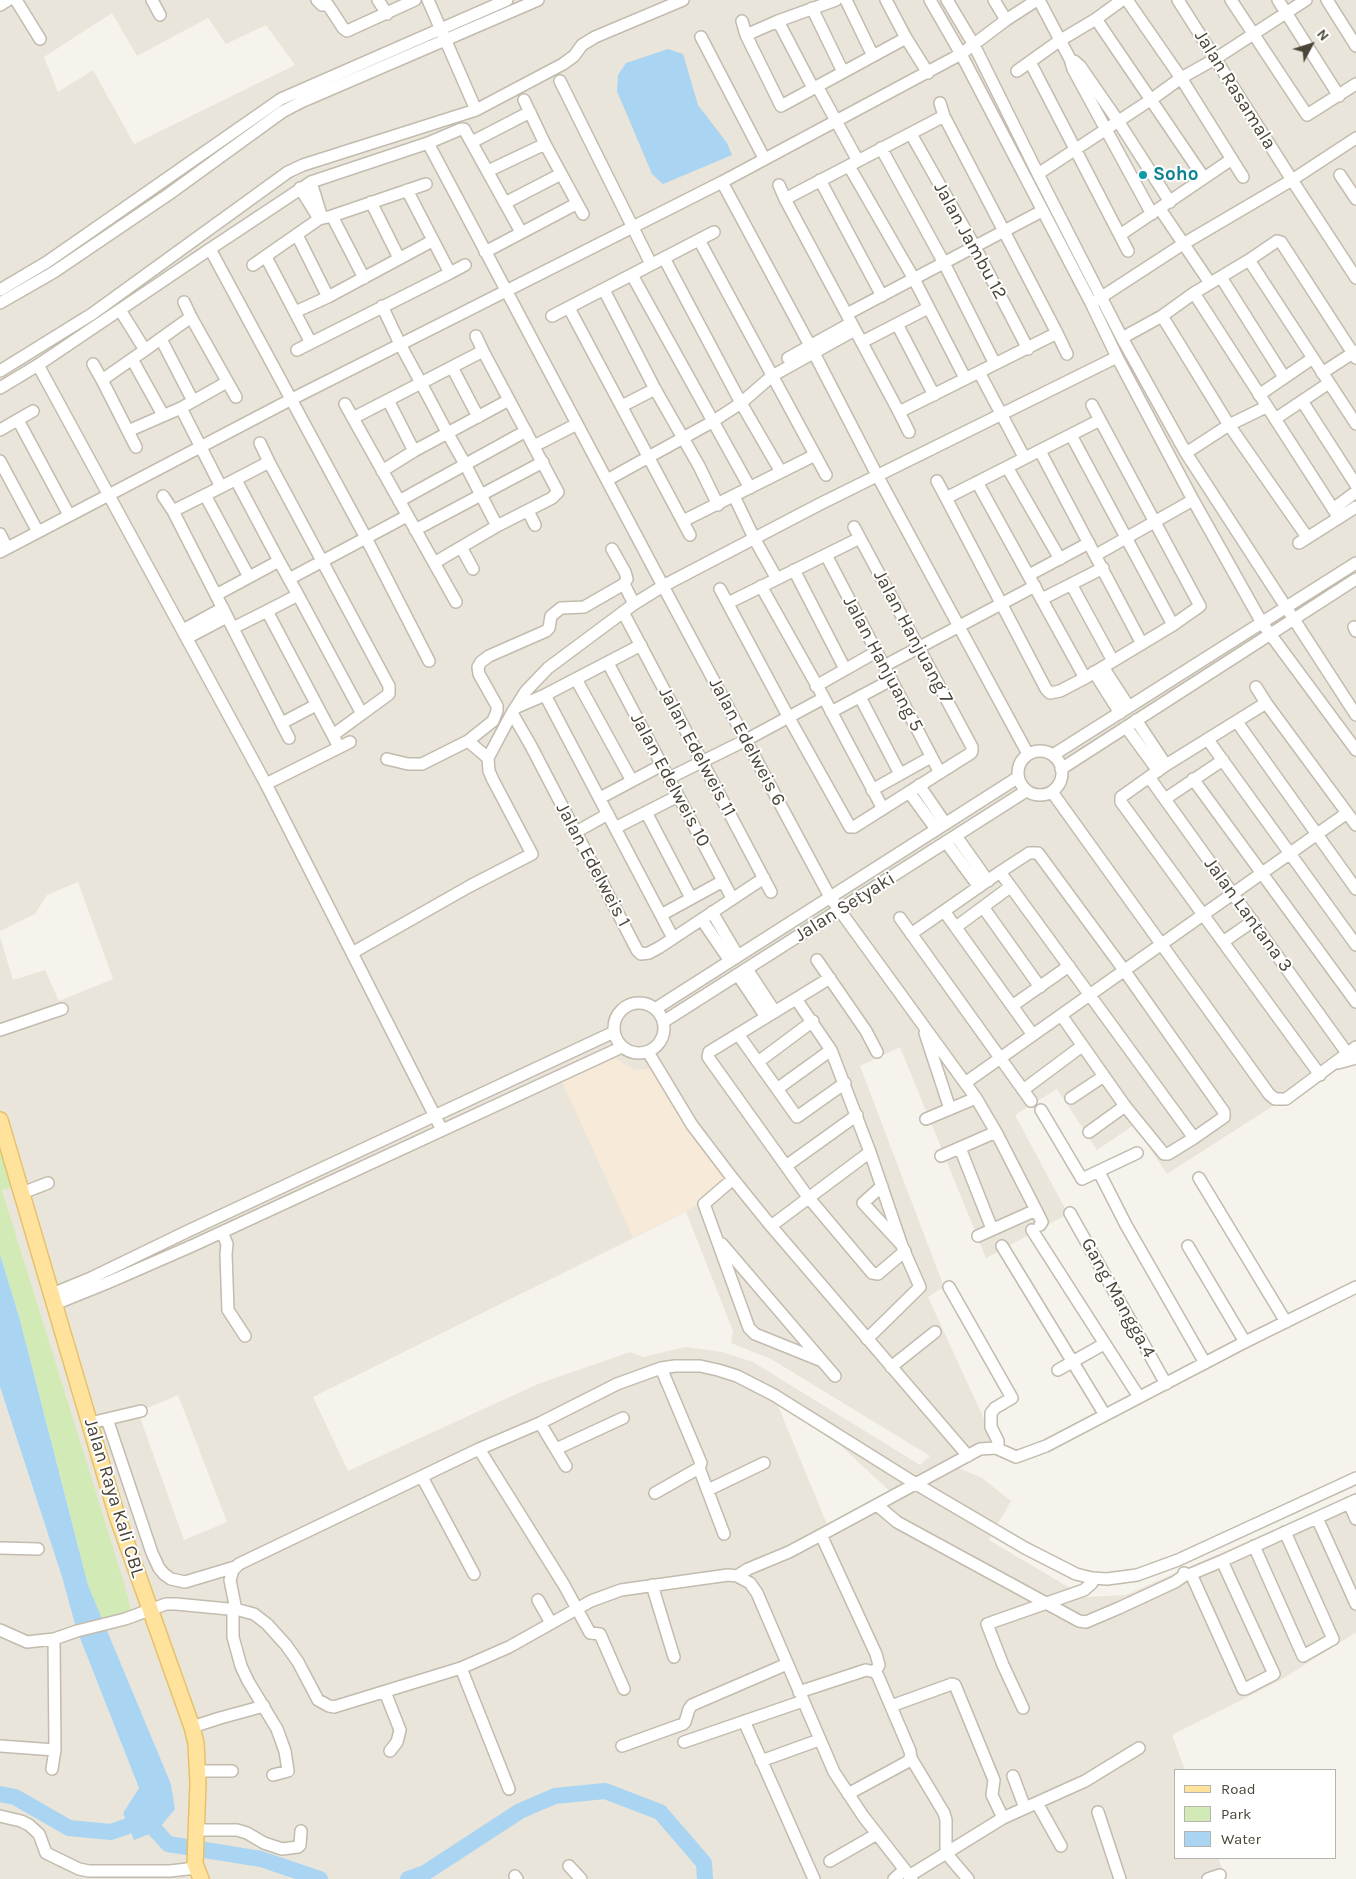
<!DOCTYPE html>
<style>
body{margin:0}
#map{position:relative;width:1356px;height:1879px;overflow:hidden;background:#f6f3ec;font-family:Karla,sans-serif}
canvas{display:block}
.legend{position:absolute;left:1174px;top:1769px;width:162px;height:90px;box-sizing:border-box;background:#fff;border:1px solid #b7b4b0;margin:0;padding:6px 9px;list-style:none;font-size:15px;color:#4b4439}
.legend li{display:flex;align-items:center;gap:10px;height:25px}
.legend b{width:25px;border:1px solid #b7b4b0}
.north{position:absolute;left:1286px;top:20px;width:50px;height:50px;-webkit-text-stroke:4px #fff;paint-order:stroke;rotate:50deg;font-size:14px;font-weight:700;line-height:20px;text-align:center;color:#4b4439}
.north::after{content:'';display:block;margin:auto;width:18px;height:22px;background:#4b4439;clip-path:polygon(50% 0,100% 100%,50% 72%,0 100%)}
</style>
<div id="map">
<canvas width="1356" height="1879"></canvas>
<ul class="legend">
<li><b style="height:6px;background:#ffe39c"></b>Road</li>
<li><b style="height:14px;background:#d2eab5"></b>Park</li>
<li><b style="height:14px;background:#a9d4f2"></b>Water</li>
</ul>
<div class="north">N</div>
</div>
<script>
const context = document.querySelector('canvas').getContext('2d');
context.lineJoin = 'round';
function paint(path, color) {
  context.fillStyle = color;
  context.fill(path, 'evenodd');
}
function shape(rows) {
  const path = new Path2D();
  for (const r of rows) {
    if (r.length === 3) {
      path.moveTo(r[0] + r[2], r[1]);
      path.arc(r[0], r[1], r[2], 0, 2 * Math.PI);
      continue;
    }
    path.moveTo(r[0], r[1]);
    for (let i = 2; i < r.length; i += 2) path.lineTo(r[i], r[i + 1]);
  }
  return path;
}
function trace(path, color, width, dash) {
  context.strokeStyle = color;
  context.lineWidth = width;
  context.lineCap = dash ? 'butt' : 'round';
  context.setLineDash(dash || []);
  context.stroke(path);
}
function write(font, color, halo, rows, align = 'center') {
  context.font = font + ' Karla,sans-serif';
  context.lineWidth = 4;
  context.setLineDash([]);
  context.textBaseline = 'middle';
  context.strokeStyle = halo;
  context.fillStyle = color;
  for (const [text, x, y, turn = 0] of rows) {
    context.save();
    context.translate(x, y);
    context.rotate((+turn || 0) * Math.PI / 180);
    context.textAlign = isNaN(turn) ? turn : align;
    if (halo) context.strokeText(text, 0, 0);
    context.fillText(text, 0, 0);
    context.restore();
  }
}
const residential = shape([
 [0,0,1356,0,1356,1057,1335,1066,1167,1174,1134,1125,1097,1150,1057,1089,1015,1115,1068,1214,986,1258,900,1047,860,1066,944,1287,928,1297,995,1443,947,1463,982,1478,1011,1501,989,1540,1085,1597,1126,1595,1356,1493,1356,1634,1355,1633,1279,1681,1172,1735,1185,1770,1175,1770,1175,1858,1218,1858,1224,1875,1213,1879,0,1879,0,1387,62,1577,76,1628,139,1788,123,1813,134,1839,157,1831,175,1809,171,1784,104,1624,125,1619,131,1609,2,1190,21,1185,0,1123,0,937,13,980,45,970,59,1001,113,979,78,882,47,895,35,914,0,931],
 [112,13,137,56,208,18,226,44,266,25,295,65,134,144,93,70,58,92,44,57],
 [686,1212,733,1331,731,1343,771,1359,930,1456,920,1465,753,1362,722,1352,685,1347,643,1357,630,1352,538,1384,348,1471,313,1397],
 [178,1395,227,1522,184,1540,138,1412],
 [776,1401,842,1447,893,1494,866,1511,827,1524]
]);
const commercial = shape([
 [611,1056,634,1070,652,1069,731,1178,686,1212,633,1237,562,1082]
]);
const green = shape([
 [0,1123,21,1185,2,1190,124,1583,131,1609,125,1619,104,1624,88,1585,20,1320,0,1254]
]);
const water = shape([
 [668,49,683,54,698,105,727,143,732,155,663,184,652,174,617,91,618,75,626,63],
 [0,1254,20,1320,88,1585,171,1784,175,1809,157,1831,134,1840,123,1813,139,1788,76,1628,62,1577,0,1387]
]);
const river = shape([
 [0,1794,15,1797,69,1828,111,1832,128,1826,146,1813],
 [145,1815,150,1824,168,1844,261,1859,320,1879],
 [408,1879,425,1873,520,1811,555,1796,605,1791,660,1812,704,1863,705,1879]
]);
const minor = shape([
 [16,0,40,39],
 [152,0,160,15],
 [317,0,322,5,328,5,343,28,347,31,415,0],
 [378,0,387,14],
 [428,0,476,110,563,64,574,56,582,45,595,37,683,0],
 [846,0,873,56],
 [886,0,906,38,928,73],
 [930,0,961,54,1091,303,1117,357,1193,500,1262,623,1356,750],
 [947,0,974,45,1038,174,1122,338,1186,453,1356,715],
 [994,0,1006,20],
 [1039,0,1070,59,1073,69,1152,214],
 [1127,0,1181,78,1243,177],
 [1178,0,1292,180,1356,278],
 [1231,0,1307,115,1356,84],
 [1278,0,1339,96],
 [1327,0,1356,46],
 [0,5,8,0],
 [812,8,843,72],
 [1096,19,1204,178],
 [742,21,746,35,781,106,906,38],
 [778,21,813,88],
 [746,35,778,21,836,0],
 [701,37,764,158],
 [1074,61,1080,66,1118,121,1170,202],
 [1030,62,1128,251],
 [1017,71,1059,41,1096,19,1122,0],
 [560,81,651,264],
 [817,86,858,161],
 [524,100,545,144,583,214],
 [940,103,944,116],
 [944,116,1057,333,899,412,785,199,944,116],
 [911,134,975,247,1028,349],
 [472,142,530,112],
 [428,143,461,129,464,129,521,232],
 [881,148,944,263,995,364],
 [849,166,914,279,965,378],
 [488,171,545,144],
 [1038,174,1152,99,1181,78,1215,59,1306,0],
 [1340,175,1356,199],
 [820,180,882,296],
 [311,182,322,218],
 [779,185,785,199],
 [300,188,318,217],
 [371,202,399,258],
 [505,203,561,174],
 [1160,209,1210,283],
 [332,216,364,278],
 [297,235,328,297],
 [1120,235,1232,159],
 [699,240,826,475],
 [485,252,576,204],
 [266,257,311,343],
 [664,258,741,403,781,472],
 [1249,260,1356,424],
 [253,265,319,219,332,216,426,184],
 [450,273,465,265],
 [632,275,750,488],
 [1224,282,1284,377],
 [0,290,47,262,281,99,507,0],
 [604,290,655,389,699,466,718,505],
 [1194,293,1339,518],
 [1097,300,1183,244,1292,180,1356,138],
 [0,303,54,272,169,194,282,112,301,102,538,0],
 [569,308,690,535],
 [120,310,145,350,191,317,184,302],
 [295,312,328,297,432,241],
 [847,314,1042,211],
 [552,316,714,232],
 [1162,316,1229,425,1307,537],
 [191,317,236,397],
 [897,324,934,395],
 [1057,333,1067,354],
 [476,336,483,351],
 [1122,338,1162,316,1194,293,1249,260,1277,241,1281,242,1356,358],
 [161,339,193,401],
 [862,342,928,308],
 [297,350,450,273,407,190],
 [788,358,851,323],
 [132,359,163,415],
 [93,364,102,380,145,350],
 [38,365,266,784,442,1130],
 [452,367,478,417],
 [0,371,92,314,288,172,303,165,476,110],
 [979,372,1024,457],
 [1322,373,1356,351],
 [102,380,136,447],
 [0,388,38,365,210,249],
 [1259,395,1313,358],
 [388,400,414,451],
 [1302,401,1356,485],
 [345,404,456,602],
 [1092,405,1100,420],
 [622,406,655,389],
 [181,408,221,487,269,462,389,686,389,694,385,697,333,735],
 [899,412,909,432],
 [353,418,421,383,483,351,558,492,552,498,497,526,465,464,448,434,421,383,400,344,382,306],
 [1275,419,1329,383],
 [18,420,69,515],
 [1100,420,1200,606,1173,625,1085,678,1060,691,1050,693,1046,689,946,498,1100,420],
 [0,430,33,411],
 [128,431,181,408,227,382],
 [1071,435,1173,625],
 [260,443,269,462],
 [534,446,577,424],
 [1040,451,1142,644],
 [1186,453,1229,425,1266,407],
 [0,461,38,532],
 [1007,467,1060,559],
 [382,471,414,451,509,400],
 [236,480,279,561],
 [607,480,712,422,741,403,772,376,855,330],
 [937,481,946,498],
 [977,482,1085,678],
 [205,495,249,577],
 [163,496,173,511,289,738],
 [734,496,754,538,777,579],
 [399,501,526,431],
 [1333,509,1356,492],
 [173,511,221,487],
 [528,511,535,525],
 [683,521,815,455],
 [415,530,543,462],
 [0,534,7,548],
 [1299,543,1356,507],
 [461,547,473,569],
 [612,549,625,572,627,579,624,584,634,604],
 [0,552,290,400,722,182],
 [826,555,940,773],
 [1096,555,1193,500],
 [434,563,497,526],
 [794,570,845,669],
 [1029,575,1089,543],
 [1071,584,1113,661],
 [761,586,824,698,883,809],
 [720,589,789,718,850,827,854,827,971,753,972,751,972,747,854,527],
 [216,595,279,561,289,579],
 [298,595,289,579,407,516],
 [1042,599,1103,568],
 [728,603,860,538],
 [623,612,771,892],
 [1354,627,1356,631],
 [233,628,267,611],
 [183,630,223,608],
 [187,638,227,617],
 [429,661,366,538,210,249,311,182,428,143,663,586,830,897,976,1098,996,1132,1036,1210,1042,1222,1040,1225],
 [608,663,732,898],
 [884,666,1035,586],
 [1103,667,1129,707],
 [1094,672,1120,713],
 [576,679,632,781],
 [816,686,876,652],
 [1256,687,1266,703],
 [545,695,673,938],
 [860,697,900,774],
 [517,707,545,695,641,645],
 [831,712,891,680],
 [512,713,531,746,637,950,641,954,649,953,660,947,764,878],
 [1136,720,1166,765],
 [1237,722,1356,889],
 [282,723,316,705],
 [1126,727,1158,771],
 [1208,740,1356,945],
 [468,741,488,758],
 [339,747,267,611,298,595,362,714],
 [1040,773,22],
 [1028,754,877,475,814,353,722,182,961,54,1006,20,1037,0],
 [1053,755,1356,563],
 [387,759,408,764,422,764,468,741,493,721,497,711,497,706,479,674,478,667,481,662,489,656,546,631,549,628,551,616,561,608,584,607,624,584],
 [1061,769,1356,579],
 [1149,777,1347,1053],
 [669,778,746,740,824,698],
 [1193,779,1356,1002],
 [266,784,350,742],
 [919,785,945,823],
 [872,790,931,757],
 [909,792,936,829],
 [1052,792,1269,1094,1275,1099,1286,1099,1356,1047],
 [600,798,662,765],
 [1165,799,1223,760],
 [646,812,691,898],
 [615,828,678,796],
 [576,832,608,814],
 [956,836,988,881],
 [946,842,979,887],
 [1000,872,1194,1138],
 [983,907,1040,987],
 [944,911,1033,1035],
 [712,912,738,956],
 [661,915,723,881],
 [900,918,1031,1101],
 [702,920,730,961],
 [956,927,1010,887],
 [911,934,1000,872,1029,853,1038,853,1124,970,1224,1112,1224,1117,1194,1138,1168,1154,1164,1154,1125,1106,1061,1015],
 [1223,942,1253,921],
 [352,953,470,886,532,854,493,780,489,771,488,758,512,713,526,691,548,668,634,604,663,586,820,504,1117,357],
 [817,960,866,1031,877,1052],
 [747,969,775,1012],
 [738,975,766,1017],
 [830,978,709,1052,708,1057,808,1197,872,1273,878,1274,905,1251],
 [796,999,831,1050,870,1152,902,1246,920,1287,867,1339],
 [639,1028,25],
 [1012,1006,1069,966],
 [655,1009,1017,778],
 [663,1022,1026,791],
 [0,1030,62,1009],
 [925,1033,950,1109],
 [738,1034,797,1117,845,1083],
 [648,1052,692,1125,733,1179,771,1226,968,1456],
 [758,1062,813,1021],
 [1338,1063,1356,1058],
 [1320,1075,1121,802,1121,797,1166,765,1266,703,1356,825],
 [965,1083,1347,813],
 [777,1089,831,1050],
 [1023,1090,1082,1046],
 [1071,1098,1104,1076],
 [1041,1110,1082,1179,1137,1153],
 [926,1119,976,1098],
 [1089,1132,1125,1106],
 [960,1148,992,1229],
 [941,1156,996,1132],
 [786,1166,857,1115],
 [1099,1172,1126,1225,1205,1363],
 [1199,1178,1286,1322],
 [733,1179,704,1204,749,1328,755,1334,822,1361],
 [882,1186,863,1203,900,1243],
 [22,1193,48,1183],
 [1070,1213,1166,1384],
 [771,1226,870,1152],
 [1032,1230,1139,1397],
 [222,1232,227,1244,226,1254,228,1310,245,1336],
 [978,1236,1036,1210],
 [722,1244,835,1376],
 [1002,1246,1105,1415],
 [1188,1246,1245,1342],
 [949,1287,1012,1398,995,1408,991,1413,991,1427,998,1441,998,1448],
 [52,1294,91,1278,188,1231,614,1032],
 [55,1304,107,1283,194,1245,622,1047],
 [891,1367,935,1332],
 [1058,1370,1104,1344],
 [107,1419,152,1553,159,1568,164,1574,171,1579,185,1582,235,1567],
 [90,1423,141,1411],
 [540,1423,566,1466],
 [479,1449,564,1585,590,1633,600,1634,624,1689],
 [556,1449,623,1418],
 [699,1468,724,1534],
 [422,1477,474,1574],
 [708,1490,764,1463],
 [655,1493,699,1468,701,1463,661,1368],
 [1349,1503,1356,1519],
 [877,1505,897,1522,1079,1621,1086,1622,1119,1608,1175,1582,1185,1575],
 [1317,1518,1356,1604],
 [821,1535,876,1654,879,1665,875,1672],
 [1254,1546,1303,1656,1333,1639,1285,1532],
 [0,1548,38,1549],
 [1184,1573,1185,1575,1191,1574,1222,1561,1356,1500],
 [1191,1574,1243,1689,1245,1689,1274,1674,1222,1561],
 [737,1576,748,1569,789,1552,821,1535,980,1449,996,1448,1016,1457,1046,1446,1245,1342,1356,1287],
 [652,1585,674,1657],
 [538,1600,551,1623],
 [233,1609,233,1637,241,1666,248,1681,277,1729,285,1751,288,1771,273,1775],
 [236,1610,230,1580,233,1570,239,1564,479,1449,540,1423,617,1384,661,1368,675,1366,700,1366,718,1370,737,1376,774,1395,916,1484,1025,1548,1076,1574,1092,1578,1107,1579,1137,1575,1178,1560,1356,1478],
 [0,1630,27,1642,54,1639,77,1631,125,1619,166,1604,176,1604,239,1610,254,1614,267,1624,286,1645,298,1662,318,1700,329,1706,334,1707,461,1668,509,1647,591,1601,621,1590,728,1575,737,1576,750,1583,757,1593,834,1772,863,1816,912,1879],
 [461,1668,509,1789],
 [385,1692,400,1730,397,1742,390,1751],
 [799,1692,866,1670,875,1672,878,1676,910,1751,911,1758,907,1762,848,1794],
 [891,1706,952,1684,955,1685,994,1780,992,1795,1003,1818],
 [1023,1708,1003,1665,987,1624,1084,1590,1092,1583,1092,1578],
 [744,1721,814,1879],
 [192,1727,220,1718,264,1706],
 [684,1742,803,1701],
 [0,1746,55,1750,54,1639],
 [622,1746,683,1724,685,1722,689,1709,692,1705,787,1664],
 [911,1758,944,1813,946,1820,946,1853,968,1879],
 [761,1761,819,1740],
 [52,1769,55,1750],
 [197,1771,232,1771],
 [1013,1776,1025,1808],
 [1037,1803,1061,1846],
 [1098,1812,1120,1879],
 [0,1816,21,1821,29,1825,39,1834,46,1853,79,1869,89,1871,170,1871,196,1868],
 [198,1830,237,1830,247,1833,264,1843,282,1849,298,1847,300,1845,301,1831],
 [830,1861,877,1834],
 [569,1866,581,1879],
 [515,1876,517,1879],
 [909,1876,1003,1818,1085,1781,1139,1748],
 [894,1879,904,1870],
 [1208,1879,1220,1875]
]);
const major = shape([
 [0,1120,117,1516,192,1727,196,1743,198,1783,195,1864,201,1879]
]);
const markers = [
 [1143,175,5,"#0f9aa8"]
];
const streetNames = [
 ["Jalan Rasamala",1235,90,58],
 ["Jalan Jambu 12",970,241,61],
 ["Jalan Hanjuang 7",913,637,62],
 ["Jalan Hanjuang 5",883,664,62],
 ["Jalan Edelweis 6",747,742,62],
 ["Jalan Edelweis 11",697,752,62],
 ["Jalan Edelweis 10",670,780,62],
 ["Jalan Edelweis 1",593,865,62],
 ["Jalan Setyaki",845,907,-32],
 ["Jalan Lantana 3",1248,915,54],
 ["Gang Mangga.4",1118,1298,61],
 ["Jalan Raya Kali CBL",114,1498,73]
];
const cultureNames = [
 ["Soho",1153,175]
];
paint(residential, '#eae5da');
paint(commercial, '#f7ead8');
paint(green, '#d2eab5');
paint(water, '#a9d4f2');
trace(river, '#a9d4f2', 16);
trace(minor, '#c2bbae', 14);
trace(major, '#e6c16a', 18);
trace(minor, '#fff', 11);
trace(major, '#ffe39c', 15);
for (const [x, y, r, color] of markers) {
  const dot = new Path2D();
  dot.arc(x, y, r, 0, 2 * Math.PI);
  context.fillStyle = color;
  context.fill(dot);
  trace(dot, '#fff', 2);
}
write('19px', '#4b4439', '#fff', streetNames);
write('bold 19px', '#0d838f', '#fff', cultureNames, 'left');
</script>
